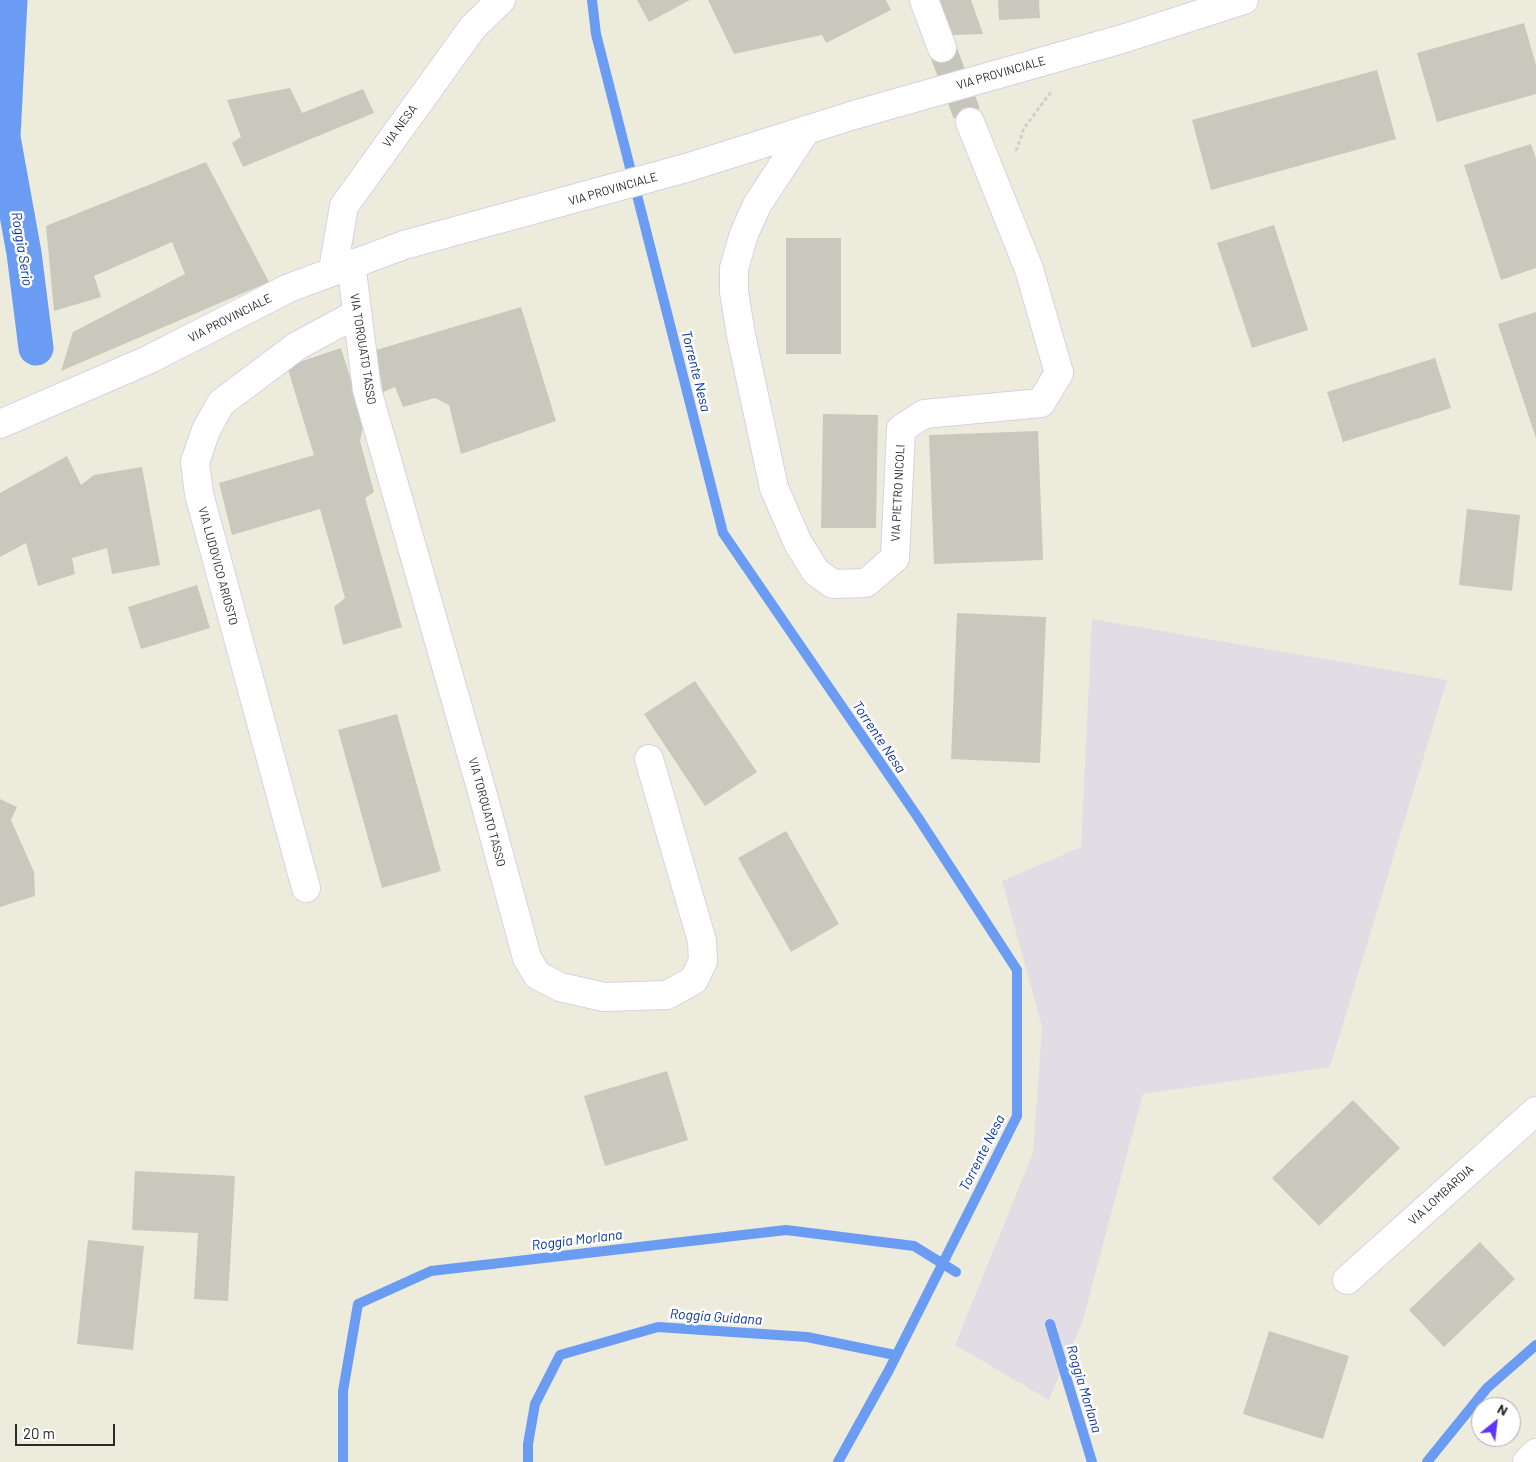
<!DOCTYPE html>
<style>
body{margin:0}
#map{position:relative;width:1536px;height:1462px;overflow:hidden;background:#edecdc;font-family:Barlow,sans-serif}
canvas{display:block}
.north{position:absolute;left:1471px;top:1397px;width:50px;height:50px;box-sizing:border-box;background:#fff;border:1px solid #aaa;border-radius:50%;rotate:29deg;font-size:14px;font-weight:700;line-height:20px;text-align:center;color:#2b2b2b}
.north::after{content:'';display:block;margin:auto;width:18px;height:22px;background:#5d37ff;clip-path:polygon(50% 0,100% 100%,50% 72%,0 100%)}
.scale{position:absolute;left:15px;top:1424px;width:100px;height:22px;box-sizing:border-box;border:2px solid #2b2b2b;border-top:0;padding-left:6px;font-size:15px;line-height:18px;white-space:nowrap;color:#2b2b2b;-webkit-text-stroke:4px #fff;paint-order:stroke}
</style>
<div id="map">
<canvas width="1536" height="1462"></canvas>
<div class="north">N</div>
<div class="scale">20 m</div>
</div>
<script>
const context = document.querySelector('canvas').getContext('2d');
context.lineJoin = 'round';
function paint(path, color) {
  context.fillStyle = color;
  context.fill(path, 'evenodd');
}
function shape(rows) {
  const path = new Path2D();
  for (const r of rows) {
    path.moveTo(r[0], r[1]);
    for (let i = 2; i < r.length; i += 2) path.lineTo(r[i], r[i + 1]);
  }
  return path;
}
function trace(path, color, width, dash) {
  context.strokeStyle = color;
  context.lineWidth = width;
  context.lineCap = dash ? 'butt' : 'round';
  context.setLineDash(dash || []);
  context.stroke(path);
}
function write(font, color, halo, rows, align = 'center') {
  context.font = font + ' Barlow,sans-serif';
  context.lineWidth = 5;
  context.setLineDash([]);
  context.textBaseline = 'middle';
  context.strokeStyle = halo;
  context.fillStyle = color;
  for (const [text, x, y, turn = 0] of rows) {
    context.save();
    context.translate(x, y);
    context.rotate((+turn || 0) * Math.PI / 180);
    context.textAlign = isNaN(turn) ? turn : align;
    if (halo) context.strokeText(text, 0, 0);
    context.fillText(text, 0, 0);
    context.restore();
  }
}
const industrial = shape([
 [1092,619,1447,680,1330,1067,1143,1094,1083,1320,1049,1400,955,1345,1033,1153,1042,1027,1002,881,1081,847]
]);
const stream = shape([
 [592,0,596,34,723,533,917,816,1017,970,1017,1116,889,1370,838,1462],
 [1050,1324,1092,1462],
 [343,1462,343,1391,358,1304,431,1271,786,1230,914,1246,956,1272],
 [528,1462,528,1444,535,1404,560,1355,658,1327,807,1337,895,1355],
 [1427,1462,1487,1388,1536,1345]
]);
const canal = shape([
 [10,0,3,137,24,253,36,348]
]);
const building = shape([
 [637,0,690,0,649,22],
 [708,0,886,0,891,10,826,43,822,35,734,54],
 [939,0,971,0,983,34,953,35],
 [998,0,1039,0,1040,18,999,20],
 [1524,23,1536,65,1536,94,1437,122,1417,53],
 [1377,70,1396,139,1211,190,1192,120],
 [290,88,302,113,363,89,374,113,243,167,232,143,241,137,227,100],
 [1531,144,1536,159,1536,268,1501,280,1464,165],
 [206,162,269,282,61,371,73,332,185,274,172,242,94,276,101,297,54,311,46,226],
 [1274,225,1308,330,1252,348,1217,243],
 [786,238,841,238,841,354,786,354],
 [521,307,556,421,461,454,449,405,435,398,403,407,395,387,383,392,376,350],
 [1536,312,1536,438,1498,324],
 [341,348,364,422,360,441,374,492,365,498,402,627,343,645,334,607,345,598,320,509,232,535,219,483,314,455,287,366],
 [1435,358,1451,408,1343,442,1327,392],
 [823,414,878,415,876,528,821,528],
 [1038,431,1043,560,934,564,929,435],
 [67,456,81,485,94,475,142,467,160,565,112,574,107,548,72,558,75,574,38,586,26,543,0,557,0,493],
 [1467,509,1520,515,1512,591,1459,585],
 [197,585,210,628,141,649,128,607],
 [957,613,1046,617,1040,763,951,759],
 [695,681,757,772,705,806,644,714],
 [397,714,441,871,382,888,338,730],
 [0,799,17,807,11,820,34,872,35,896,0,907],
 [786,831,839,924,791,952,738,858],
 [667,1071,688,1140,605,1166,584,1096],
 [1353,1100,1400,1148,1319,1226,1272,1178],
 [135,1171,235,1176,228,1301,194,1299,198,1233,132,1230],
 [88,1240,144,1246,133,1350,77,1344],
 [1480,1242,1515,1279,1444,1347,1409,1310],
 [1269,1331,1349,1356,1323,1439,1243,1414]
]);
const minorTunnel = shape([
 [942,48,970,122]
]);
const path = shape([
 [1016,151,1024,128,1051,92]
]);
const minor = shape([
 [924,0,942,48],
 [806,130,757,205,744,234,734,268,734,292,741,335,774,488,798,543,816,572,833,584,866,583,895,558,901,429,924,414,1041,403,1059,373,1029,269,970,122],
 [351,263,367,390,481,788,527,958,537,975,560,987,604,997,667,995,694,980,703,961,702,941,649,759],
 [333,270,344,206,473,27,501,0],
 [0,424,148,360,289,288,404,245,686,168,854,115,1122,39,1244,0],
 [306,888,199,494,195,462,206,430,221,403,297,346,356,314],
 [1347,1280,1536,1111],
 [1527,1462,1536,1453]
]);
const streetNames = [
 ["VIA PROVINCIALE",1001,73,-16],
 ["VIA NESA",400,126,-54],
 ["VIA PROVINCIALE",613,189,-16],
 ["VIA PROVINCIALE",230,318,-27],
 ["VIA TORQUATO TASSO",363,349,81],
 ["VIA PIETRO NICOLI",898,493,-87],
 ["VIA LUDOVICO ARIOSTO",218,566,75],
 ["VIA TORQUATO TASSO",487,812,75],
 ["VIA LOMBARDIA",1441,1195,-42]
];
const waterNames = [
 ["Roggia Serio",22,249,81],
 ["Torrente Nesa",696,371,76],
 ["Torrente Nesa",879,737,56],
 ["Torrente Nesa",982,1153,-63],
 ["Roggia Morlana",577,1240,-7],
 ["Roggia Guidana",716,1317,4],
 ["Roggia Morlana",1084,1389,73]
];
paint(industrial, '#e2dde5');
trace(stream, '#6b9cf3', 10);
trace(canal, '#6b9cf3', 35);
paint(building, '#c9c8bc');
trace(minorTunnel, '#c6c5b9', 28, [28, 14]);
trace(minor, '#d5d1e4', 30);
trace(path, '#d0d0d0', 3, [4, 2.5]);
trace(minor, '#fff', 28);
write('12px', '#2b2b2b', '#fff', streetNames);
write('italic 14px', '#0933a1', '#fff', waterNames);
</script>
